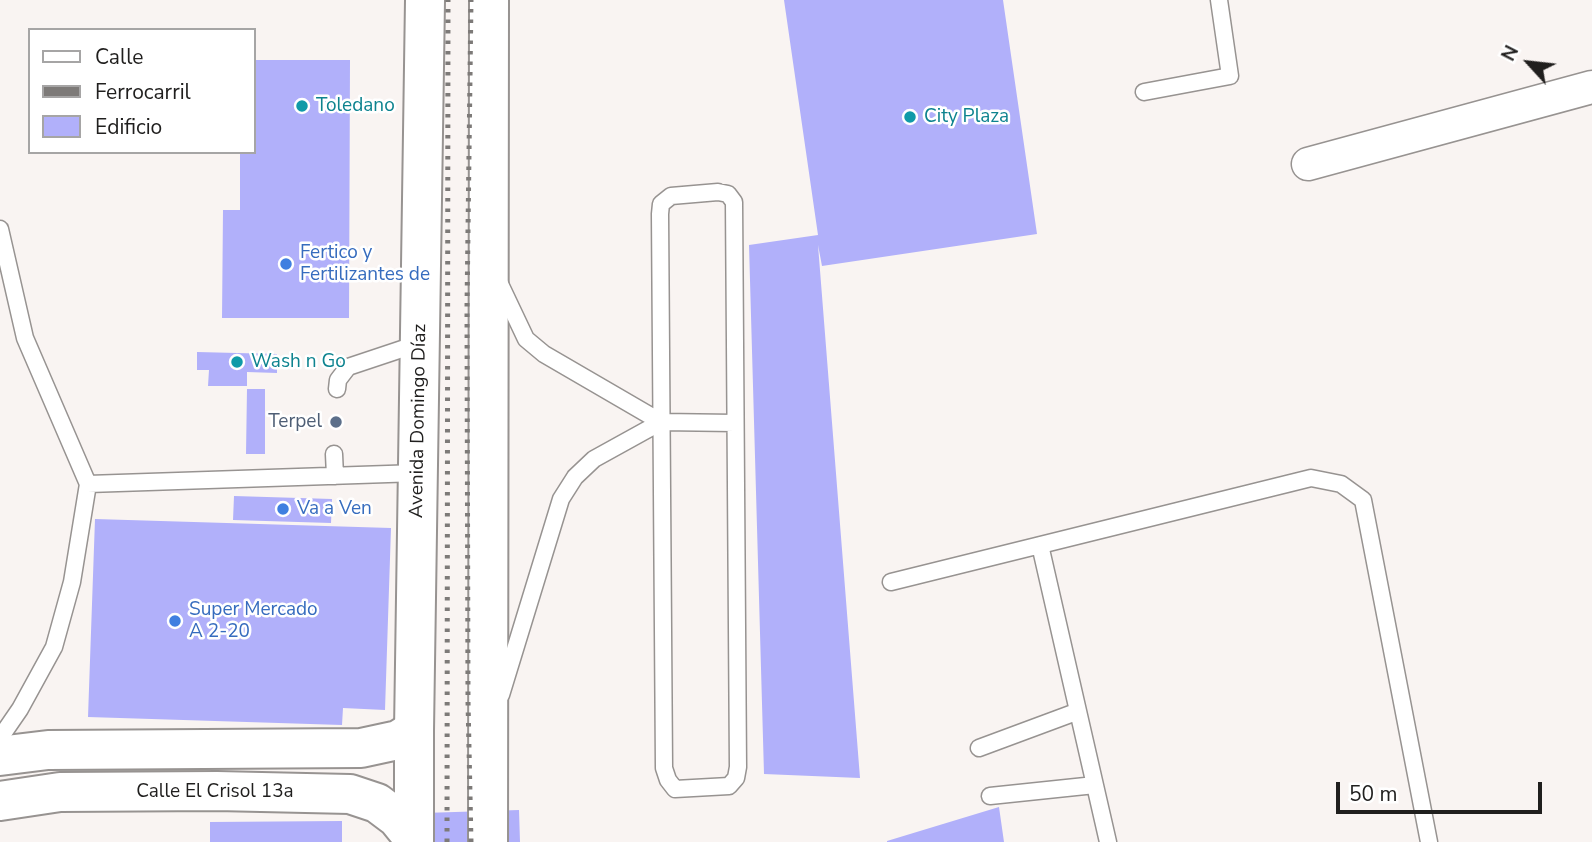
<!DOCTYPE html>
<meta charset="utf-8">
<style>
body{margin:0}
#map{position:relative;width:1592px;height:842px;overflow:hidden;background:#f9f4f2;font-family:"Nunito Sans",sans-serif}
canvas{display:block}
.legend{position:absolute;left:28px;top:28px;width:228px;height:126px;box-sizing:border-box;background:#fff;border:2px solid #a6a5a5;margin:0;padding:9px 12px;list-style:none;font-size:21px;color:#201f1e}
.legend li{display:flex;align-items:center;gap:14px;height:35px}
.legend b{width:35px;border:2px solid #a6a5a5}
.north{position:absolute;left:1494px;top:28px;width:70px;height:70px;-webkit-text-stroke:5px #fff;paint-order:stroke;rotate:297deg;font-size:19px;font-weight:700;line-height:28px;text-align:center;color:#201f1e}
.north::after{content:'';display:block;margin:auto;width:24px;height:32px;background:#201f1e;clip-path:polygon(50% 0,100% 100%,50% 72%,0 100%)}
.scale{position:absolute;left:1336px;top:782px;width:206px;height:32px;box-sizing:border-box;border:4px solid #201f1e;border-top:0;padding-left:9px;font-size:21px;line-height:24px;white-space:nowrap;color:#201f1e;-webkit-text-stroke:5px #fff;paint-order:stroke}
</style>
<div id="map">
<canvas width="1592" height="842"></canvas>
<ul class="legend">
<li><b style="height:9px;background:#fff"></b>Calle</li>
<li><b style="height:9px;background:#7d7a78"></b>Ferrocarril</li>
<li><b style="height:19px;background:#b1b0fa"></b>Edificio</li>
</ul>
<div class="north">N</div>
<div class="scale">50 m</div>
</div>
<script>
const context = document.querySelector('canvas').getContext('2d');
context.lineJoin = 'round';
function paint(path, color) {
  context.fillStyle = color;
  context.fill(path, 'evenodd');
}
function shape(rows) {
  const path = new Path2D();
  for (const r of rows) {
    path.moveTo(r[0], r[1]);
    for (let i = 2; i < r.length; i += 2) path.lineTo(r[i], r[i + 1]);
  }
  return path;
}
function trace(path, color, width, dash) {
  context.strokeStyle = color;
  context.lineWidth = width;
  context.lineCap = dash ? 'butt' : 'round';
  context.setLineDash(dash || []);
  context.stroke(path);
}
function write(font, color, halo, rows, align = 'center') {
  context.font = font + ' "Nunito Sans",sans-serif';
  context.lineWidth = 5;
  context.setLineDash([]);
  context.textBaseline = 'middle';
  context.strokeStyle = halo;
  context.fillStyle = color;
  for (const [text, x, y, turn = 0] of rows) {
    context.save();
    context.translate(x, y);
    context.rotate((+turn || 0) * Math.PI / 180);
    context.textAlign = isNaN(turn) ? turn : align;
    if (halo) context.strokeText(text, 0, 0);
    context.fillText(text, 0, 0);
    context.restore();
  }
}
const building = shape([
 [784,0,1003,0,1037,234,822,266,818,245,860,778,764,774,749,245,818,235],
 [254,60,350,60,349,318,222,318,223,210,240,210,240,152,254,152],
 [197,352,277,354,277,373,247,372,247,386,208,386,209,370,197,370],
 [247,389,265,389,265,454,246,454],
 [234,496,332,499,331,523,233,520],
 [95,519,391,528,385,710,343,708,342,725,88,717],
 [999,807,1004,842,887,842,887,841],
 [519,810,520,842,391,842,391,814],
 [342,821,342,842,210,842,210,822]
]);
const lane = shape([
 [1144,92,1230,76,1219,0],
 [718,192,728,194,734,202,738,767,736,778,729,786,675,789,668,780,664,768,660,214,661,204,671,196,718,192],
 [0,229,25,338,88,484,72,582,54,647,20,709,0,738],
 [499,282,526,339,544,354,661,422,735,423],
 [337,389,338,380,348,367,420,343],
 [334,454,335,476],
 [88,484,418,473],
 [1040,545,1108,842],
 [891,582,1311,478,1341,484,1363,500,1429,842],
 [501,695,561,499,575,477,594,459,661,422],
 [979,748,1076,712],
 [990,796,1095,785]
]);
const street = shape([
 [1308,164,1592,87]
]);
const secondary = shape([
 [0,756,48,750,361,748,398,740,414,730],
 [0,801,60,792,217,791,350,794,377,803,397,818,414,839]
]);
const primary = shape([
 [414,842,414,730,425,0],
 [488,842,489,0]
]);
const rail = shape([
 [447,842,448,0],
 [471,842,468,701,467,307,471,0]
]);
const markers = [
 [302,106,7,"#0f9aa8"],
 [910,117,7,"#0f9aa8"],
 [286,264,7,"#3f7fe0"],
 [237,362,7,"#0f9aa8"],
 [336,422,7,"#5c6f8a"],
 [283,509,7,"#3f7fe0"],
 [175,621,7,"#3f7fe0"]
];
const cultureNames = [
 ["Toledano",316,106],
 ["City Plaza",924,117],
 ["Wash n Go",251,362]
];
const shopNames = [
 ["Fertico y",300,253],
 ["Fertilizantes de",300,275],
 ["Va a Ven",297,509],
 ["Super Mercado",189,610],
 ["A 2-20",189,632]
];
const streetNames = [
 ["Avenida Domingo Díaz",419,421,-89],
 ["Calle El Crisol 13a",215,792]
];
const serviceNames = [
 ["Terpel",322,422]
];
paint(building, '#b1b0fa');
trace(lane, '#979391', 19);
trace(street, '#979391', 35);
trace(secondary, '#979391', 42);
trace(primary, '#979391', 42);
trace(lane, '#fff', 16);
trace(street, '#fff', 32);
trace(secondary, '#fff', 38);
trace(primary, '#fff', 38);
trace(rail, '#7d7a78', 5, [3.5, 7]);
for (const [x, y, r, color] of markers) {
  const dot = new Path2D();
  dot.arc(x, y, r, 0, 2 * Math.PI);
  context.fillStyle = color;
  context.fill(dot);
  trace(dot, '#fff', 2.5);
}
write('19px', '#0d838f', '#fff', cultureNames, 'left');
write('19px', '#366cbe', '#fff', shopNames, 'left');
write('19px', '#201f1e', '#fff', streetNames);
write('19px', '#4e5e75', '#fff', serviceNames, 'right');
</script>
